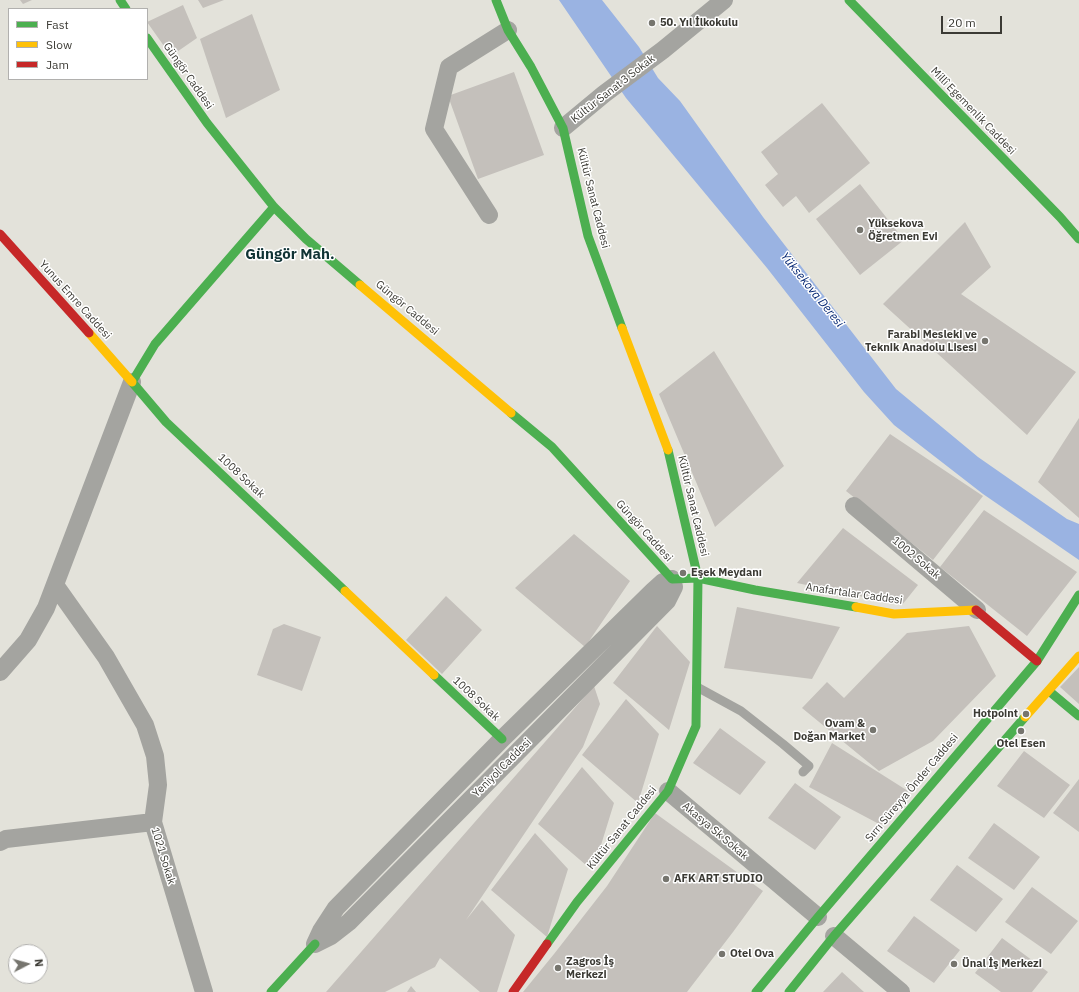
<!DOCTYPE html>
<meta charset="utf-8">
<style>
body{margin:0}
#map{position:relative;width:1079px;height:992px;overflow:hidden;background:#e3e2da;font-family:"IBM Plex Sans",sans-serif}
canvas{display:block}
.legend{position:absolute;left:8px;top:8px;width:140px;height:72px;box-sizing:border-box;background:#fff;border:1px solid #b1b0ae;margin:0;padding:5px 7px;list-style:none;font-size:12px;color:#3b3a34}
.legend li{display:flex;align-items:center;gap:8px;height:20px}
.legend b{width:20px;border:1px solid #b1b0ae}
.north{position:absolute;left:8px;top:944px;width:40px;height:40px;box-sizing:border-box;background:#fff;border:1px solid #b1b0ae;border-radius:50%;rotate:84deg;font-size:11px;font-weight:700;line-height:16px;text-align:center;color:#3b3a34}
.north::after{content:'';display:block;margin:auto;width:14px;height:18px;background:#76756e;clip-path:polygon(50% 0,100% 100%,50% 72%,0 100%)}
.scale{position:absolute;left:941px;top:16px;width:61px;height:18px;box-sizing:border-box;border:2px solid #3b3a34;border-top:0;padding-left:5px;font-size:12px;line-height:14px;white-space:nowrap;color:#3b3a34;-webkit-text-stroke:3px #fff;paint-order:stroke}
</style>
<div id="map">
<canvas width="1079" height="992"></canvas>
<ul class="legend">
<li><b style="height:5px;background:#4caf50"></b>Fast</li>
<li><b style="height:5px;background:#ffc107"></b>Slow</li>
<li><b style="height:5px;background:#c62828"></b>Jam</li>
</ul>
<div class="north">N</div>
<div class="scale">20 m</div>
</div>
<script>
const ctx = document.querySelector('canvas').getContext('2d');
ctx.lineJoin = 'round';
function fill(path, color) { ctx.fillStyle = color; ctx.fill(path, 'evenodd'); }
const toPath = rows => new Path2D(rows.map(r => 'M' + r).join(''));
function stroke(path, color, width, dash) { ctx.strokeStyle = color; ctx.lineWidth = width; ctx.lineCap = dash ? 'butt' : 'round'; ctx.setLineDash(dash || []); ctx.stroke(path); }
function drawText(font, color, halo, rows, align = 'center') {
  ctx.font = font + ' "IBM Plex Sans",sans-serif'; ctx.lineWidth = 3; ctx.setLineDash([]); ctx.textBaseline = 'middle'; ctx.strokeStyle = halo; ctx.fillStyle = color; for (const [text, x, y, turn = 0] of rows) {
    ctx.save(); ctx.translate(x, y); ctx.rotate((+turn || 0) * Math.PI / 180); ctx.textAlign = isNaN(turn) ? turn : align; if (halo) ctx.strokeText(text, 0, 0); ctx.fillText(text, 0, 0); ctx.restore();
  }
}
const water = toPath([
 [559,0,602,0,639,47,658,78,680,101,763,217,896,389,978,457,1067,519,1079,524,1079,560,983,494,894,425,864,392,767,268,626,98]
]);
const building = toPath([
 [20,0,32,0,23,4],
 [198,0,224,0,203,8],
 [183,5,197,38,171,56,147,22],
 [252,14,280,90,226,118,200,39],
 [514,72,544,155,478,179,448,96],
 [822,103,870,163,809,213,796,196,783,207,765,185,778,174,761,152],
 [860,184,904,240,860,275,816,219],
 [965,222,991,267,961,294,1076,372,1027,435,883,304],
 [714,351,784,466,715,527,659,394],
 [1079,418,1079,518,1038,482],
 [890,434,983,496,933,560,846,491],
 [984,510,1077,572,1027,636,940,567],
 [843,528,918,585,902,605,797,583],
 [574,534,630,581,585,647,515,588],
 [446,596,482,630,442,674,406,640],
 [737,607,840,627,812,679,724,668],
 [284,624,321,637,302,691,257,675,273,629],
 [657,626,690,662,669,730,613,683],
 [969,626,996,676,933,741,879,771,802,708,827,682,844,698,907,633],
 [1079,667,1079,704,1060,687],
 [594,686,600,704,583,747,466,920,482,900,515,935,497,992,480,992,440,958,435,967,385,992,326,992],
 [626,699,659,734,638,803,582,755],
 [720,728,766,762,740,795,693,763],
 [832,743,908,791,881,825,809,787],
 [1024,751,1070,785,1044,818,997,786],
 [582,767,614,803,593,871,538,824],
 [1079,779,1079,832,1053,813],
 [795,783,841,817,815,850,768,818],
 [655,813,763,891,733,932,687,992,523,992,554,954,607,886],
 [994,823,1040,857,1014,890,968,858],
 [535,833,568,869,547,937,491,890],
 [957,865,1003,899,976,932,930,900],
 [1032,887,1078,921,1051,954,1005,922],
 [914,916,960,950,934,983,887,951],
 [1002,938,1048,972,1032,992,1001,992,975,973],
 [842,972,864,992,823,992],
 [411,986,416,992,407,992]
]);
const lane = toPath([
 [697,687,741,711,783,744,809,766,803,772]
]);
const street = toPath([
 [563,128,604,94,663,50,724,0],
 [489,215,434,129,449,67,508,30],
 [854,506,977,610],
 [672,579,674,587,667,601,349,922,331,936,315,944,321,931,336,908,502,739,653,591,663,582,672,579],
 [55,585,106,657,145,725,155,756,158,785,153,822],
 [0,672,28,640,46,608,132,382],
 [668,791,818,917],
 [0,842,6,839,153,822,204,992],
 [834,936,901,992]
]);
const fast = toPath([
 [120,0,126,9],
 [496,0,508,30,531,67,563,128,588,236,622,328],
 [849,0,1060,217,1079,239],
 [147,38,207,123,274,207,306,239,360,285],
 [274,207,155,344,132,382,166,422,345,591],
 [511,413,552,447,672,579,698,578,755,590,856,607],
 [434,675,502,739],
 [1049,691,1079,716],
 [547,944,577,902,668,791,696,726,698,578,668,450],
 [271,992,315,944],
 [756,992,818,917,1037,661,1079,595],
 [789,992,834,936,1025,717]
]);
const slow = toPath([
 [360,285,511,413],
 [622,328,668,450],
 [89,333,132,382],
 [345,591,434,675],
 [856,607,894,614,976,610],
 [1025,717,1079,656]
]);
const jam = toPath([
 [0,234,89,333],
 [976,610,1037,661],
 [513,992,547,944]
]);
const markers = [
 [652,23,4,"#76756e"],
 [860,230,4,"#76756e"],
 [985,341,4,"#76756e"],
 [683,573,4,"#76756e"],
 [1026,714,4,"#76756e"],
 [873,730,4,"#76756e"],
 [1021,731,4,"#76756e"],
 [666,879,4,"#76756e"],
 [722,954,4,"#76756e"],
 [954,964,4,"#76756e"],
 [558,968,4,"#76756e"]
];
const poiNames = [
 ["50. Yıl İlkokulu",660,23],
 ["Yüksekova",868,224],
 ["Öğretmen Evi",868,237],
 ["Farabi Mesleki ve",977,335,"right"],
 ["Teknik Anadolu Lisesi",977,348,"right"],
 ["Eşek Meydanı",691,573],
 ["Hotpoint",1018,714,"right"],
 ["Ovam &",865,724,"right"],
 ["Doğan Market",865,737,"right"],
 ["Otel Esen",1021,744,"center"],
 ["AFK ART STUDIO",674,879],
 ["Otel Ova",730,954],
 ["Zagros İş",566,962],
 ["Merkezi",566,975],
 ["Ünal İş Merkezi",962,964]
];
const streetNames = [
 ["Güngör Caddesi",188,76,55],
 ["Kültür Sanat 3 Sokak",613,89,-38],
 ["Millî Egemenlik Caddesi",973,111,46],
 ["Kültür Sanat Caddesi",593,198,76],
 ["Yunus Emre Caddesi",75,300,48],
 ["Güngör Caddesi",407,308,40],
 ["1008 Sokak",241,476,43],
 ["Kültür Sanat Caddesi",693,506,77],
 ["Güngör Caddesi",644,531,48],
 ["1002 Sokak",916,558,40],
 ["Anafartalar Caddesi",854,594,8],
 ["1008 Sokak",476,699,43],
 ["Yeniyol Caddesi",502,768,-45],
 ["Sırrı Süreyya Önder Caddesi",912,788,-50],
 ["Kültür Sanat Caddesi",622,828,-51],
 ["Akasya Sk Sokak",715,831,40],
 ["1021 Sokak",163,856,73]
];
const waterNames = [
 ["Yüksekova Deresi",812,290,51]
];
const districtNames = [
 ["Güngör Mah.",290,255]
];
fill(water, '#9ab3e2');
fill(building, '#c4c0bb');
stroke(lane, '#a4a4a0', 9);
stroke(street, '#a4a4a0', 18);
stroke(fast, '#4caf50', 9);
stroke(slow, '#ffc107', 9);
stroke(jam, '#c62828', 9);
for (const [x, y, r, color] of markers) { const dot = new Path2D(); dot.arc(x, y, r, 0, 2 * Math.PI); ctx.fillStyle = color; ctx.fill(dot); stroke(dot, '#fff', 1.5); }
drawText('bold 11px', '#3b3a34', '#fff', poiNames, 'left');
drawText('11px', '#3b3a34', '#fff', streetNames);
drawText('italic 12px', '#002371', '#fff', waterNames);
drawText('bold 15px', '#103335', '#fff', districtNames);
</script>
